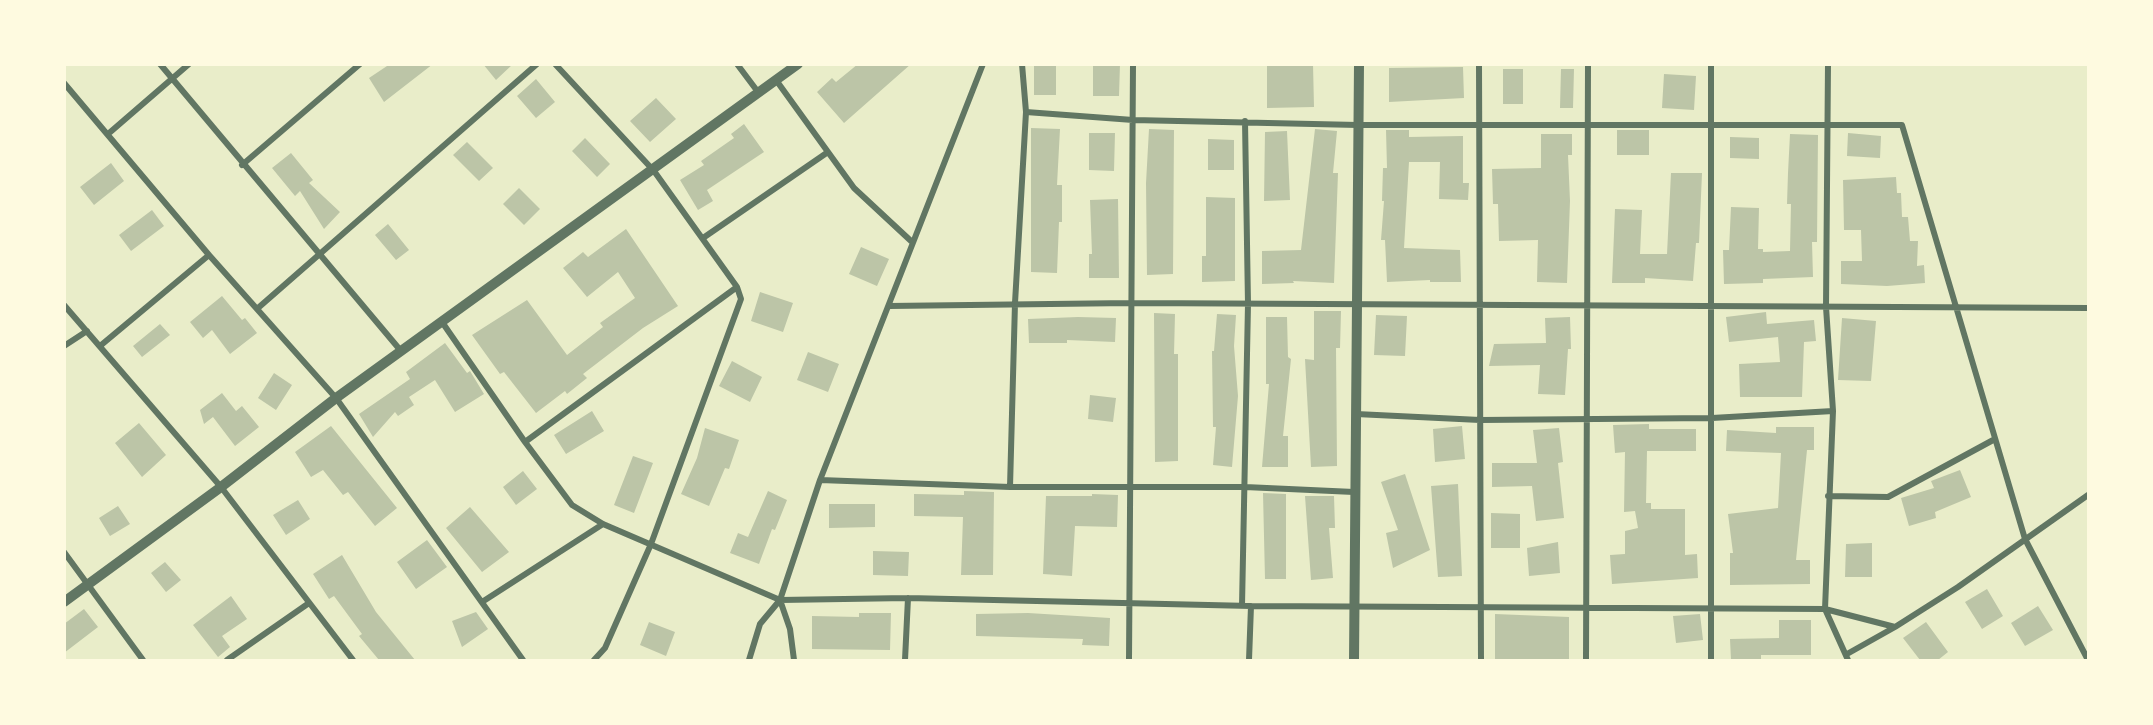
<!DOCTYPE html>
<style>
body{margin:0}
#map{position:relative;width:2153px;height:725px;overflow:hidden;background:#e9edc9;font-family:"Asap Condensed",sans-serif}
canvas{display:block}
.frame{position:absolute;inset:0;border:66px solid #fefae0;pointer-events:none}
</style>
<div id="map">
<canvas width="2153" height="725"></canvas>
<div class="frame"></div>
</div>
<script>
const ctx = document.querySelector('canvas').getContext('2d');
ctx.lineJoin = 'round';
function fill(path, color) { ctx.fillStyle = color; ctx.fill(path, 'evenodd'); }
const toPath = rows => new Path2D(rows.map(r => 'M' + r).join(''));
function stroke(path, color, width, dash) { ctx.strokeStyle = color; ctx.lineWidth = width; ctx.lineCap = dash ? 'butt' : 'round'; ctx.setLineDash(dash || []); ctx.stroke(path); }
const building = toPath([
 [390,64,433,64,384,102,369,78],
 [483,64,513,64,496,80],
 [858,64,911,64,844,123,817,92,832,78,836,82],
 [1034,64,1056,64,1056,95,1034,95],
 [1093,64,1120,64,1119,96,1093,96],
 [1267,64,1313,64,1314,107,1267,108],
 [1463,67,1464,98,1389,102,1389,68],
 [1503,69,1523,69,1523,104,1503,104],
 [1561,69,1574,69,1573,108,1560,108],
 [1664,74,1696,76,1694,110,1662,108],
 [536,79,555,102,536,118,517,96],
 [656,98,676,119,650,142,630,121],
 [744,124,764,152,707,190,713,201,698,210,680,180,704,165,701,161,734,138,731,134],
 [1031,128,1060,129,1057,185,1062,185,1062,222,1059,222,1057,273,1031,272],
 [1149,129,1174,130,1173,274,1147,275,1146,183],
 [1315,129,1337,131,1333,173,1338,173,1334,283,1293,281,1294,283,1262,284,1262,251,1301,250],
 [1386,130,1409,130,1409,137,1463,136,1463,183,1469,183,1468,200,1439,199,1440,162,1409,162,1404,248,1460,250,1461,282,1430,282,1430,280,1387,282,1385,240,1381,240,1384,201,1382,201,1383,168,1387,168],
 [1617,130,1649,130,1649,155,1617,155],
 [1287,131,1290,200,1264,201,1265,132],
 [1089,133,1115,133,1114,171,1089,170],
 [1848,133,1881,136,1880,158,1847,156],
 [1541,134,1572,134,1572,155,1568,155,1570,201,1567,283,1537,282,1538,240,1499,241,1498,204,1493,204,1492,169,1541,168],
 [1790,134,1818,135,1817,242,1812,242,1813,277,1763,279,1763,283,1724,284,1723,250,1729,250,1731,207,1759,208,1758,249,1763,249,1763,252,1790,251,1791,204,1787,204,1788,173],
 [1730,137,1759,138,1759,159,1730,158],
 [585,138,610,164,597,177,572,151],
 [1208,139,1234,140,1234,170,1208,170],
 [467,142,493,168,479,181,453,155],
 [291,153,313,180,309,183,340,212,324,229,300,191,295,196,272,168],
 [111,163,124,181,94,205,80,187],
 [1671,173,1702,173,1699,243,1696,243,1693,281,1645,278,1645,283,1612,283,1615,209,1642,210,1640,254,1667,254],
 [1896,177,1897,193,1901,193,1902,217,1908,217,1910,241,1918,241,1917,266,1924,265,1925,283,1887,286,1841,284,1841,261,1862,261,1861,230,1844,230,1843,180],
 [519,188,540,209,524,225,503,204],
 [1206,197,1235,198,1235,281,1202,282,1202,256,1206,256],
 [1118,199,1119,278,1089,278,1089,254,1092,254,1090,200],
 [152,210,164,226,131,251,119,235],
 [388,224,409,250,396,260,375,235],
 [626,229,678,306,643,328,583,374,587,378,567,394,565,391,536,413,504,372,500,374,472,335,527,300,567,355,603,327,600,323,635,298,618,272,587,297,563,268,583,252,588,257],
 [861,247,889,259,877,286,849,274],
 [760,292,793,303,783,332,751,321],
 [222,296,242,320,245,318,257,333,230,354,212,330,203,338,190,322],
 [1314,311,1341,311,1340,348,1336,348,1337,466,1311,467,1305,359,1314,360],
 [1766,312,1767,324,1814,320,1816,341,1804,342,1802,397,1740,397,1739,364,1780,362,1778,337,1729,342,1726,317],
 [1154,313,1175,314,1174,354,1178,354,1178,461,1155,462],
 [1217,314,1236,315,1234,346,1238,396,1232,467,1213,465,1216,427,1213,427,1212,351,1214,351],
 [1376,315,1407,316,1405,356,1374,355],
 [1078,317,1116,318,1115,342,1067,340,1067,343,1029,343,1028,319],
 [1266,317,1287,317,1288,357,1291,359,1283,436,1288,436,1288,467,1262,467,1269,384,1266,384],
 [1570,317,1571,349,1568,349,1565,395,1538,394,1540,365,1489,366,1494,344,1546,343,1545,318],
 [1842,318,1876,321,1871,381,1838,380],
 [160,324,170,335,142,357,133,346],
 [445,343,467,373,470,371,484,394,455,412,435,380,409,397,414,405,398,416,395,412,373,437,359,414,410,379,406,372],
 [808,352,839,364,828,392,797,380],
 [732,361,762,377,750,402,719,386],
 [274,373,292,385,276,410,258,398],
 [222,393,236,411,242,406,259,427,235,446,213,417,204,424,200,410],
 [1090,395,1116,398,1113,422,1088,419],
 [592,411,604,431,566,454,554,435],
 [139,423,166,455,142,477,115,443],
 [1649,424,1649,429,1696,429,1696,451,1647,451,1646,503,1651,503,1651,509,1685,509,1685,555,1697,554,1698,578,1612,584,1610,555,1625,554,1625,531,1638,528,1635,511,1624,512,1625,452,1615,453,1613,425],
 [331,426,397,508,375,526,348,492,343,495,323,470,311,477,295,452],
 [1462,426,1465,459,1435,462,1433,429],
 [1776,427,1814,427,1814,450,1807,450,1796,560,1810,560,1810,584,1730,585,1730,553,1733,553,1728,514,1778,508,1781,453,1726,451,1727,430,1776,433],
 [705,428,739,440,729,469,725,468,709,506,681,494,697,458],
 [1559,428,1563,462,1558,463,1564,518,1536,521,1532,486,1492,487,1492,463,1537,463,1533,430],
 [633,456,653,463,634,513,614,505],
 [1960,470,1971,497,1935,512,1936,518,1909,526,1901,498,1934,488,1931,481],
 [523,471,537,489,516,505,503,487],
 [1405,474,1430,550,1393,568,1386,533,1398,530,1381,482],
 [1458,484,1462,576,1438,577,1431,486],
 [768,491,787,500,775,530,772,529,759,564,730,553,738,533,748,537],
 [964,491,994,492,993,575,961,575,963,517,914,516,914,494,964,495],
 [1263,493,1286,494,1286,579,1265,579],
 [1092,494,1118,495,1117,527,1075,526,1072,576,1043,574,1046,496,1092,496],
 [1305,496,1334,496,1335,528,1329,528,1333,578,1311,580],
 [298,500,310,519,286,535,273,515],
 [829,504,875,504,875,527,829,528],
 [118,506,130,524,110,536,99,518],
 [470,507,509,552,482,572,446,528],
 [1491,513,1520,514,1520,548,1491,548],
 [427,540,447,567,416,589,397,562],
 [1558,542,1560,573,1529,576,1527,548],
 [1872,543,1872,577,1845,577,1846,544],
 [873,551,909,552,908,576,873,575],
 [342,555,376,612,415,660,379,660,359,636,362,634,334,596,329,599,313,574],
 [165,562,181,580,166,592,151,573],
 [1987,589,2003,616,1982,629,1965,602],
 [231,596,247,619,222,636,230,647,218,657,193,625],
 [2038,606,2053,630,2025,646,2011,623],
 [84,609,98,627,64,653,64,624],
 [476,612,488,629,462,647,452,621],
 [859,613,891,613,890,650,812,649,812,616,859,617],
 [1028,613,1110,618,1109,646,1082,645,1083,639,976,636,976,614],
 [1495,614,1569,617,1569,660,1495,660],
 [1700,614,1703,640,1676,643,1673,616],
 [1779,620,1811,620,1811,655,1761,655,1761,660,1731,660,1730,639,1779,638],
 [649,622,675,632,666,656,640,645],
 [1926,622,1948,652,1938,660,1920,660,1903,638]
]);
const minor = toPath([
 [160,64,401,351],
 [555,64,654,171,737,287,741,299,651,544,605,648,594,660],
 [737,64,758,92],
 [1479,64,1481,660],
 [1711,64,1711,660],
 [1828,64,1826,307,1833,411,1825,609,1848,660],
 [776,80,854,188,911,241],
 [64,83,209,255,336,398,523,660],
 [1026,112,1133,120,1358,125,1902,125,2025,539,2088,660],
 [108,134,189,64],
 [242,165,360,64],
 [703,238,828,152],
 [64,305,221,487,353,660],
 [889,306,1131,303,2088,308],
 [258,308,537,64],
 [442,322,525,442,572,505,603,524,780,600,908,598,1251,606,1825,609,1895,627,1958,587,2088,495],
 [64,346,87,331],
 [100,346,209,255],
 [1356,414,1480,420,1712,418,1833,411],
 [525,442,737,287],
 [820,480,1010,487,1245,487,1354,492],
 [1010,487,1015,303,1026,112,1022,64],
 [1828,496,1888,497,1995,439],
 [64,552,143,660],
 [780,600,790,629,794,660],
 [482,602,603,524],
 [1242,606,1248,304,1245,121],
 [1847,654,1895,627],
 [227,660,309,603],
 [749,660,760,624,780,600,820,480,983,64],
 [905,660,908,598],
 [1129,660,1133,64],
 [1249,660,1251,606],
 [1586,660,1588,64]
]);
const tertiary = toPath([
 [64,602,221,487,336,398,798,64],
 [1354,660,1359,64]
]);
fill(building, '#bcc5a7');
stroke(minor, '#617663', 6);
stroke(tertiary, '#617663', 10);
</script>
